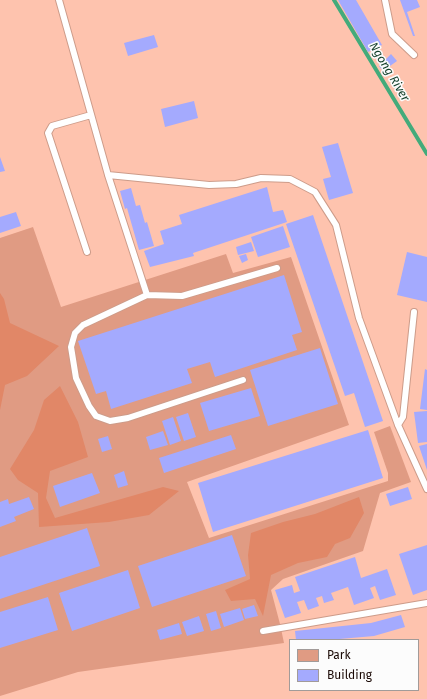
<!DOCTYPE html>
<style>
body{margin:0}
#map{position:relative;width:427px;height:699px;overflow:hidden;background:#fad0c2;font-family:"Fira Sans",sans-serif}
canvas{display:block}
.legend{position:absolute;left:289px;top:639px;width:130px;height:52px;box-sizing:border-box;background:#fcfcfc;border:1px solid #a29b99;margin:0;padding:5px 7px;list-style:none;font-size:12px;color:#1a0905}
.legend li{display:flex;align-items:center;gap:8px;height:20px}
.legend b{width:20px;border:1px solid #a29b99}
</style>
<div id="map">
<canvas width="427" height="699"></canvas>
<ul class="legend">
<li><b style="height:11px;background:#e09b83"></b>Park</li>
<li><b style="height:11px;background:#a4aafe"></b>Building</li>
</ul>
</div>
<script>
const ctx = document.querySelector('canvas').getContext('2d');
ctx.lineJoin = 'round';
function fill(path, color) { ctx.fillStyle = color; ctx.fill(path, 'evenodd'); }
const toPath = rows => new Path2D(rows.map(r => 'M' + r).join(''));
function stroke(path, color, width, dash) { ctx.strokeStyle = color; ctx.lineWidth = width; ctx.lineCap = dash ? 'butt' : 'round'; ctx.setLineDash(dash || []); ctx.stroke(path); }
function drawText(font, color, halo, rows, align = 'center') {
  ctx.font = font + ' "Fira Sans",sans-serif'; ctx.lineWidth = 3; ctx.setLineDash([]); ctx.textBaseline = 'middle'; ctx.strokeStyle = halo; ctx.fillStyle = color; for (const [text, x, y, turn = 0] of rows) {
    ctx.save(); ctx.translate(x, y); ctx.rotate((+turn || 0) * Math.PI / 180); ctx.textAlign = isNaN(turn) ? turn : align; if (halo) ctx.strokeText(text, 0, 0); ctx.fillText(text, 0, 0); ctx.restore();
  }
}
const built = toPath([
 [0,0,427,0,427,699,0,699],
 [290,640,418,640,418,690,290,690]
]);
const green = toPath([
 [33,227,61,307,226,254,233,273,291,257,349,425,187,482,209,538,388,481,388,473,374,432,390,426,411,482,380,493,363,551,283,579,271,590,280,624,284,643,78,672,0,696,0,238]
]);
const forest = toPath([
 [0,293,4,299,10,323,59,346,27,376,5,385,0,410],
 [60,386,78,422,88,457,50,471,46,498,55,518,163,487,179,491,149,515,109,522,39,527,38,493,18,480,10,469,34,430,44,400],
 [359,497,364,513,350,538,335,544,327,557,298,563,271,575,263,616,255,599,231,601,225,590,250,579,248,555,251,533,283,522,315,514]
]);
const stream = toPath([
 [334,0,427,154]
]);
const building = toPath([
 [338,0,356,0,382,45,368,52],
 [400,0,417,0,420,7,407,12,415,36,413,36],
 [154,35,158,47,128,56,124,43],
 [391,54,397,61,383,71,379,66],
 [194,101,198,118,165,127,161,109],
 [338,143,353,193,329,200,323,179,331,177,322,147],
 [0,157,5,171,0,172],
 [267,187,273,212,283,210,287,222,193,253,194,256,150,267,144,251,164,244,160,231,182,224,179,215],
 [131,188,136,206,140,205,145,223,147,222,154,246,139,250,127,208,125,209,120,191],
 [16,212,21,226,0,233,0,217],
 [313,215,383,421,365,427,354,393,345,396,286,224],
 [283,226,290,247,258,257,251,237],
 [251,242,254,251,238,255,236,247],
 [407,252,427,257,427,302,397,295],
 [246,254,248,260,242,263,239,256],
 [284,275,302,332,292,335,297,350,215,377,210,362,187,369,192,383,111,409,106,391,96,394,78,341],
 [320,348,338,404,268,426,250,370],
 [425,369,427,370,427,410,420,409],
 [251,388,260,416,209,431,200,403],
 [427,411,427,442,418,443,414,412],
 [188,413,196,437,184,441,176,417],
 [173,417,181,441,170,445,162,421],
 [368,430,383,478,213,532,198,483],
 [163,431,168,445,150,450,146,437],
 [231,435,236,449,164,473,159,458],
 [108,436,112,449,102,452,98,439],
 [427,444,427,470,419,446],
 [124,471,128,485,118,488,114,475],
 [92,473,100,493,60,507,53,486],
 [408,487,412,499,390,506,386,494],
 [29,497,34,509,14,517,16,521,0,527,0,502,8,499,9,504],
 [87,528,100,566,0,599,0,557],
 [232,535,246,576,152,607,138,566],
 [427,545,427,590,413,595,399,554],
 [355,557,361,578,387,569,396,595,380,600,375,586,370,588,374,598,354,605,348,587,331,593,334,600,324,603,322,596,316,598,319,606,308,610,304,600,297,602,301,613,285,618,275,590,292,585,294,593,300,591,295,577],
 [128,570,140,608,72,631,59,593],
 [48,597,58,630,0,648,0,612],
 [254,605,258,616,245,619,242,609],
 [240,608,244,620,224,627,220,614],
 [216,611,221,628,211,631,206,614],
 [401,615,405,627,374,636,328,640,296,640,295,631,371,623],
 [199,616,204,631,187,636,182,622],
 [179,623,182,634,160,640,157,630]
]);
const service = toPath([
 [59,0,108,175,147,295,83,325,75,333,71,347,76,378,89,406,96,416,110,421,128,418,243,380],
 [385,0,392,34,414,55],
 [108,175,209,185,236,184,261,178,290,179,315,192,336,225,359,318,398,425,427,489],
 [87,252,48,133,52,126,91,115],
 [147,295,182,296,277,268],
 [398,425,403,417,414,312],
 [263,631,427,603]
]);
const waterNames = [
 ["Ngong River",389,72,59]
];
fill(built, '#fec3ae');
fill(green, '#e09b83');
fill(forest, '#e18767');
stroke(stream, '#43ab7b', 4);
fill(building, '#a4aafe');
stroke(service, '#cd9c8a', 8);
stroke(service, '#fff', 6);
drawText('italic 12px', '#123e2a', '#fcfcfc', waterNames);
</script>
